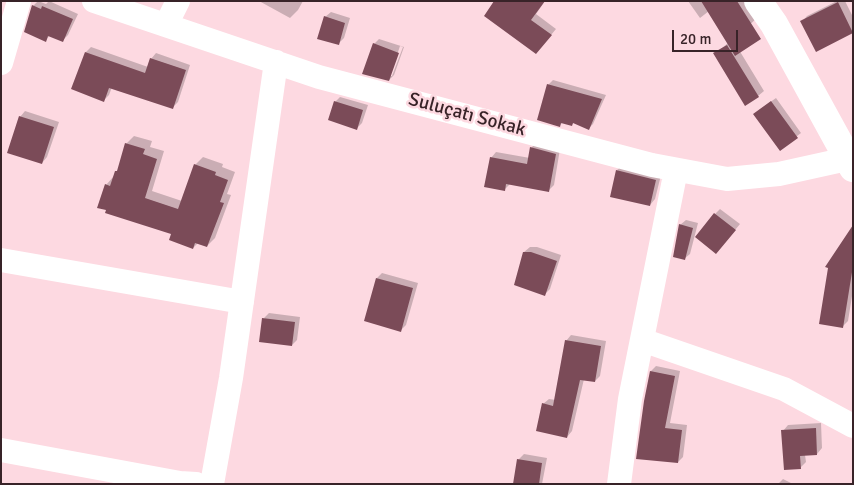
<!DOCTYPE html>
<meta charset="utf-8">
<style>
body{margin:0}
#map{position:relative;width:854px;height:485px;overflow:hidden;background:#fdd9e1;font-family:Signika,sans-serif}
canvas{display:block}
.frame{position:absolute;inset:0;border:2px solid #382328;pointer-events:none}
.scale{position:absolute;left:672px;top:30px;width:66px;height:22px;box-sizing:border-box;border:2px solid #382328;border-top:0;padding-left:6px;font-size:15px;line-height:18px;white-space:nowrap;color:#382328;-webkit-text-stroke:4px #fdd9e1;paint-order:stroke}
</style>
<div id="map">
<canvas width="854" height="485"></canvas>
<div class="frame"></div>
<div class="scale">20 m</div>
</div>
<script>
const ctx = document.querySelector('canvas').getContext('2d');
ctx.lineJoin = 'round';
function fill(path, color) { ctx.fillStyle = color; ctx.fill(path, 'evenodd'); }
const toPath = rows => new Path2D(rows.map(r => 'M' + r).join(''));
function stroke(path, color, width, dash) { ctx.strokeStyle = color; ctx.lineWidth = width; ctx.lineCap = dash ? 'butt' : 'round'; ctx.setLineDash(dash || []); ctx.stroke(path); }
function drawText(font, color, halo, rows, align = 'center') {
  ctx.font = font + ' Signika,sans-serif'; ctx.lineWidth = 5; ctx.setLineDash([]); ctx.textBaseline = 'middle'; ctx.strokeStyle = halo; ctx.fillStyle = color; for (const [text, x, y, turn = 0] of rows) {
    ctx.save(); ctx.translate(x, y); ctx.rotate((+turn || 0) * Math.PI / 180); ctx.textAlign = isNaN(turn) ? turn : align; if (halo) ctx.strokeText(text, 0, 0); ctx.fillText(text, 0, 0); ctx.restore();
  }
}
const shadow = toPath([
 [38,1,46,4,49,1,78,14,68,35,63,40,50,35,46,40,33,6],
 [259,1,303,1,298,10,290,18],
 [496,1,545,1,536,14,556,29,541,47],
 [688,1,745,1,757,18,733,40,764,91,758,96,715,54,728,43,709,11,700,18],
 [837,1,845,1,853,17,853,31,816,50,802,22,807,16],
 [331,12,350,18,344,38,339,43,325,17],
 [379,39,404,47,394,75,389,80,374,44],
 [400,46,403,47,392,76,390,76],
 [91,47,148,67,151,59,156,53,190,65,178,102,173,107,112,87,109,95,104,100,73,89,86,52],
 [553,80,606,95,593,124,589,128,574,122,572,124,563,122,560,125,548,85],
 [340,97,368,105,362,123,357,128,335,102],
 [776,98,801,133,780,149,759,110],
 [25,111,59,122,47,157,42,163,20,117],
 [134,136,152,141,150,147,164,151,152,191,182,201,195,165,203,157,223,164,222,167,235,172,227,194,231,195,215,238,207,246,198,243,193,248,106,185,114,176,119,168,126,144],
 [537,142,560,149,554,185,549,190,510,184,504,190,491,158,496,152,530,158,531,148],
 [623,165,661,175,655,199,650,205,617,170],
 [720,209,740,224,716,253,715,214],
 [686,220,698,223,690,254,684,259,680,225],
 [853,228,853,290,848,321,842,327],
 [530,247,537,247,561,255,550,289,545,294,524,252],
 [382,273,418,283,406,325,401,330,377,278],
 [269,313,300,317,297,340,292,345,264,318],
 [571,335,606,341,600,376,595,381,584,379,572,431,567,437,543,404,549,399,556,400,566,341],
 [656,366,680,371,670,423,687,425,683,457,678,462,637,458,651,371],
 [821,423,822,448,817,454,805,455,806,462,800,468,783,431,788,425],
 [524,454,547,458,542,484,514,484,519,459],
 [783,479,793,484,778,484]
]);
const building = toPath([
 [494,1,545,1,531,20,552,35,536,54,484,16],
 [701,1,737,1,761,39,735,56],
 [838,2,853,33,816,52,800,21],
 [32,5,41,9,42,6,73,19,63,42,48,36,46,42,24,32],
 [324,16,345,23,339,45,317,39],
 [373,43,399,53,389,81,362,74],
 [727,45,759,97,745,106,713,53],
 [85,52,145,73,150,58,186,70,173,109,109,88,104,102,71,89],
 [547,84,602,99,589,130,573,123,572,126,561,123,560,127,537,120],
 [334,101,363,110,357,130,328,120],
 [771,101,798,138,780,151,753,114],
 [19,116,54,127,42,164,7,153],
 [125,143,145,149,143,154,157,159,145,198,178,209,194,164,216,172,215,175,228,180,220,202,224,203,207,247,195,243,193,249,169,240,171,234,105,213,106,210,97,208,105,184,110,186,115,171,117,171],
 [530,147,556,154,549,192,506,184,505,191,484,187,490,157,527,164],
 [616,170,656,180,650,206,610,197],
 [714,213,736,230,716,254,695,237],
 [679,224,693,228,685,260,673,257],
 [853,225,853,266,843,328,819,324,828,268,825,267],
 [523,252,531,252,557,261,545,296,514,285],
 [376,278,413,288,401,332,364,321],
 [262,318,295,322,292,346,259,342],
 [565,340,601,346,595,382,580,380,567,438,536,431,542,403,553,406],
 [650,371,675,376,665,428,682,430,678,463,636,459,644,401],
 [816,428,817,455,800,456,801,469,784,470,781,430],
 [517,459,542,463,539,484,513,484]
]);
const minor = toPath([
 [94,1,319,77,652,165,727,179,779,174,847,159],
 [166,25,178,1],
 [1,63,19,1],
 [1,260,242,302],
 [642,340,784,389,853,426],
 [1,450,180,483,196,484],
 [212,484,231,378,276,62],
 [619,484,630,399,676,170]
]);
const tertiary = toPath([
 [758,1,774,24,853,168]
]);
const streetNames = [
 ["Suluçatı Sokak",467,115,15]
];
fill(shadow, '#0003');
fill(building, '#7b4b58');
stroke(minor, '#fff', 24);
stroke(tertiary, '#fff', 28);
drawText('19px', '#382328', '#fdd9e1', streetNames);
</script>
